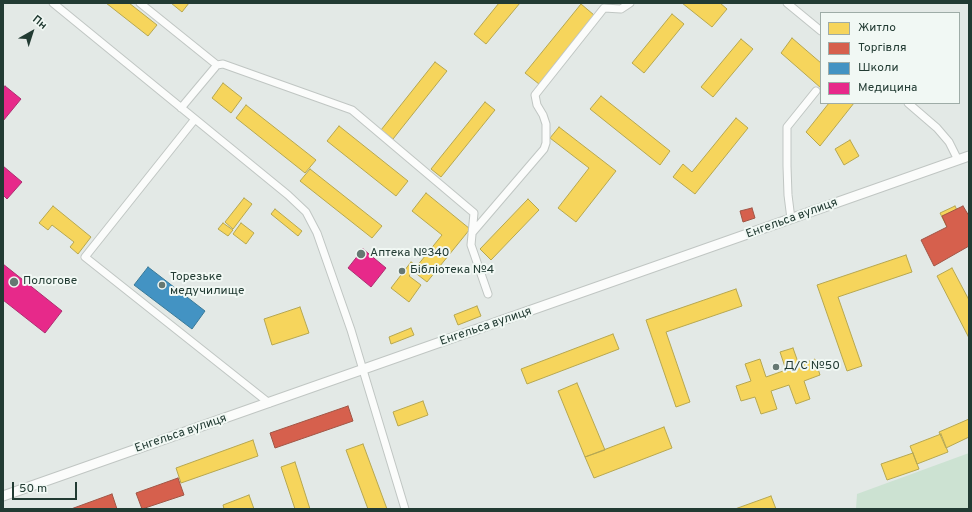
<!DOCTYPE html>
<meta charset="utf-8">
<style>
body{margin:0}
#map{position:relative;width:972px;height:512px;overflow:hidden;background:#e3e9e6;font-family:Overpass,sans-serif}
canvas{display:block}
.frame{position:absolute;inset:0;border:4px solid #223b33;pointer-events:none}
.legend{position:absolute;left:820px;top:12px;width:140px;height:92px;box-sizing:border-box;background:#f1f8f4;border:1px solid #9eaca7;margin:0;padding:5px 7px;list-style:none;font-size:12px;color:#223b33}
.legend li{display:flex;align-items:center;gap:8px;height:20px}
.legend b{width:20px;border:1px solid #9eaca7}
.north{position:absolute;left:12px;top:12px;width:40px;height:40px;-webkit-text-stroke:3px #f1f8f4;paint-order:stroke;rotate:39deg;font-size:11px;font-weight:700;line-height:16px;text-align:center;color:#223b33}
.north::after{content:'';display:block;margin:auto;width:14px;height:18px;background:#223b33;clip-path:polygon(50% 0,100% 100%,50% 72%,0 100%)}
.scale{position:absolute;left:12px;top:482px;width:65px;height:18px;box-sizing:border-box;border:2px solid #223b33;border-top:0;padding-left:5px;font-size:12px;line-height:14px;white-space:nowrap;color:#223b33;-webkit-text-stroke:3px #f1f8f4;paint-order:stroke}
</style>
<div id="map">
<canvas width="972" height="512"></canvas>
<div class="frame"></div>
<ul class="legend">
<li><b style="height:11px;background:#f6d55c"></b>Житло</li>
<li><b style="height:11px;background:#d6604d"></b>Торгівля</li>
<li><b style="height:11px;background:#4393c3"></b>Школи</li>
<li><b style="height:11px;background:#e7298a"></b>Медицина</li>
</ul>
<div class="north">Пн</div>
<div class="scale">50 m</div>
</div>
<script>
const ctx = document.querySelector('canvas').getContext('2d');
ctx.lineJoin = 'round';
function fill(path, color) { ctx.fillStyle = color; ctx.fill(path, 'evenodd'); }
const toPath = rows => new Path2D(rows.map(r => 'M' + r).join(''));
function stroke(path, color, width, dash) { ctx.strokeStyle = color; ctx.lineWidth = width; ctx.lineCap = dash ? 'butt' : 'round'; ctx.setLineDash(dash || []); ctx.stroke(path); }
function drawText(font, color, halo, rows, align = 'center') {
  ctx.font = font + ' Overpass,sans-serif'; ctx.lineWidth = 4; ctx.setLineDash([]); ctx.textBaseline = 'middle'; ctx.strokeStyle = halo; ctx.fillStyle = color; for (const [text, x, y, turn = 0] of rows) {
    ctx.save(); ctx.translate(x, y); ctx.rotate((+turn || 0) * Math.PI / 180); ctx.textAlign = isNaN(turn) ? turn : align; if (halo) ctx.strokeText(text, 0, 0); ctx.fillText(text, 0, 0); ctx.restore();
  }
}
const green = toPath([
 [969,453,969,509,856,509,857,494]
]);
const homes = toPath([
 [106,3,129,3,157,25,148,36,106,3],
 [171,3,189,3,182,12,171,3],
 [499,3,520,3,486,44,474,34,499,3],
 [682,3,720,3,727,9,712,27,682,3],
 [581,4,594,15,539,84,525,73,581,4],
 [672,14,684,24,644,73,632,63,672,14],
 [792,38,821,63,821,88,781,53,792,38],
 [741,39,753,49,713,97,701,87,741,39],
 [435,62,447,71,393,139,381,130,435,62],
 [223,83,242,98,231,113,212,98,223,83],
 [601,96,670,151,660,165,590,109,601,96],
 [485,102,495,110,441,177,431,169,485,102],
 [829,103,854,103,820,146,806,132,829,103],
 [246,105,316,160,305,173,236,118,246,105],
 [736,118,748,128,695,194,673,177,683,164,692,172,736,118],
 [339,126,408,181,396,196,327,141,339,126],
 [559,127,616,171,576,222,558,208,589,168,550,138,559,127],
 [850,140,859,156,844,165,835,149,850,140],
 [310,169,382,226,372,238,300,181,310,169],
 [426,193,470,229,427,282,413,271,442,235,412,211,426,193],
 [244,198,252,204,233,229,225,222,244,198],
 [528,199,539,210,491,260,480,249,528,199],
 [53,206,91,237,78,254,70,247,74,242,52,225,48,230,39,223,53,206],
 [955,206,962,220,947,227,940,213,955,206],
 [275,209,302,231,298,236,271,214,275,209],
 [223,223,233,230,228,236,218,229,223,223],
 [241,223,254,233,246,244,233,234,241,223],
 [906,255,912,272,838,297,862,366,847,371,817,285,906,255],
 [411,262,417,266,409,276,421,285,409,302,391,288,411,262],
 [952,268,969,300,969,338,937,276,952,268],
 [736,289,742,306,666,332,690,402,676,407,646,320,736,289],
 [477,306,481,316,458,325,454,315,477,306],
 [300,307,309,333,272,345,264,319,300,307],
 [411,328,414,335,391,344,389,337,411,328],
 [613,334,619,349,527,384,521,369,613,334],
 [793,348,799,365,815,359,820,375,804,381,810,399,796,404,789,385,771,391,777,409,761,414,755,397,741,401,736,386,751,381,745,364,760,359,766,377,786,370,780,352,793,348],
 [577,383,605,450,585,457,558,391,577,383],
 [423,401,428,415,398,426,393,412,423,401],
 [969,419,969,437,946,448,939,432,969,419],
 [664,427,672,448,594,478,585,457,664,427],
 [941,434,948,452,917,464,910,446,941,434],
 [253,440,258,456,181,483,176,468,253,440],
 [363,444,387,509,368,509,346,450,363,444],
 [913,453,919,469,887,480,881,464,913,453],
 [295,462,310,509,295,509,281,467,295,462],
 [249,495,254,509,224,509,223,505,249,495],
 [771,496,776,509,735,509,771,496]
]);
const shops = toPath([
 [963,206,969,216,969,246,934,266,921,240,947,227,942,216,963,206],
 [752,208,755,218,743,222,740,211,752,208],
 [348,406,353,421,275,448,270,433,348,406],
 [178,478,184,495,142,509,136,493,178,478],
 [112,494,117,509,71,509,112,494]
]);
const schools = toPath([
 [148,267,205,311,192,329,134,285,148,267]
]);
const health = toPath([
 [5,86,21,99,3,121,3,89,5,86],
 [3,166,22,182,7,199,3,195,3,166],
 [363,249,386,268,371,287,348,268,363,249],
 [3,264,62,311,45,333,3,300,3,264]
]);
const minor = toPath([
 [53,3,288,195,306,212,317,233,351,330,363,370,405,509],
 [140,3,217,65],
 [787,3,821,31],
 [908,103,937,128,949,142,958,160],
 [181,108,217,65,223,64,352,110,474,213,471,245,488,294],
 [195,119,85,257,269,403],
 [791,219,788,195,787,166,787,127,816,91],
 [472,233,544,149,546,143,546,124,543,115,537,105,535,95,604,8,621,9,630,3]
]);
const tertiary = toPath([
 [3,496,969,156]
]);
const markers = [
 [361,254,5,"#667872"],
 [402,271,4,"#667872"],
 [14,282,5,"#667872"],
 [162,285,4,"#667872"],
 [776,367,4,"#667872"]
];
const streetNames = [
 ["Енгельса вулиця",792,219,-20],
 ["Енгельса вулиця",486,327,-19],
 ["Енгельса вулиця",181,434,-19]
];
const poiNames = [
 ["Аптека №340",370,254],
 ["Бібліотека №4",410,271],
 ["Торезьке",170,278],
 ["медучилище",170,292],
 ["Пологове",23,282],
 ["Д/С №50",784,367]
];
fill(green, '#cce2d2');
fill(homes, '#f6d55c');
stroke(homes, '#b6a750', 1);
fill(shops, '#d6604d');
stroke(shops, '#a05545', 1);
fill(schools, '#4393c3');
stroke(schools, '#397998', 1);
fill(health, '#e7298a');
stroke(health, '#ac2e70', 1);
stroke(minor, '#c0c6c3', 9);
stroke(tertiary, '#c0c6c3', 11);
stroke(minor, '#fbfcfb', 7);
stroke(tertiary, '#fbfcfb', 9);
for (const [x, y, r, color] of markers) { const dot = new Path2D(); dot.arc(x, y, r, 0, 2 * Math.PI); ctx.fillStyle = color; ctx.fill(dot); stroke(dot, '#f1f8f4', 1.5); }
drawText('12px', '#223b33', '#f1f8f4', streetNames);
drawText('12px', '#223b33', '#f1f8f4', poiNames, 'left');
</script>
